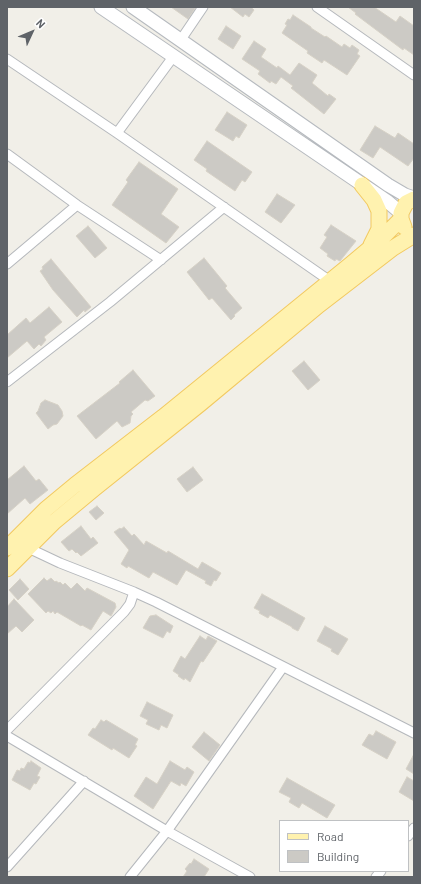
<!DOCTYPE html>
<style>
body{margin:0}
#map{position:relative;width:421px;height:884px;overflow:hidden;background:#f1efe8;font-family:Barlow,sans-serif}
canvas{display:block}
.frame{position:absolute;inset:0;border:8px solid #5f6368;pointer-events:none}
.legend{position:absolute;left:279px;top:820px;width:130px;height:52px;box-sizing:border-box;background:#fff;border:1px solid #bfc1c3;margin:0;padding:5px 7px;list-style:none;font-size:12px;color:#5f6368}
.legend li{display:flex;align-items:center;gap:8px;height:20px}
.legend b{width:20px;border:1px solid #bfc1c3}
.north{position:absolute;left:12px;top:12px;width:40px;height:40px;-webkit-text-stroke:3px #fff;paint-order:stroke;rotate:46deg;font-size:11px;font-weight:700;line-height:16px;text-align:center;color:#5f6368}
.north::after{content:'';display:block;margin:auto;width:14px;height:18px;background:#5f6368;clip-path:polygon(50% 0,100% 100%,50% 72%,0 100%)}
</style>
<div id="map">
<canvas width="421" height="884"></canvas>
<div class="frame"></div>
<ul class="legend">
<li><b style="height:5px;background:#fff2af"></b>Road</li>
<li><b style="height:11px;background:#cccac5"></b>Building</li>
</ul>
<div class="north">N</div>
</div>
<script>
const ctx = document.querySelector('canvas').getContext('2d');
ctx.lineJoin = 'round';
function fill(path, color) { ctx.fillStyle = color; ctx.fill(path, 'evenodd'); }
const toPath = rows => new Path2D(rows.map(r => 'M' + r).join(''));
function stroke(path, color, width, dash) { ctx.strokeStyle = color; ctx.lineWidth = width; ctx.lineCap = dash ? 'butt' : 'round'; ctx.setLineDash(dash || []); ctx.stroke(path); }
const building = toPath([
 [171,7,196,7,188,19,171,7],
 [230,7,251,7,254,10,249,17,245,14,243,17,230,7],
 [348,7,374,7,396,22,400,16,414,26,414,55,404,48,403,50,355,14,356,13,348,7],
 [293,15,311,27,311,28,325,37,326,36,342,47,344,44,350,48,352,45,359,50,357,54,360,56,347,75,324,60,322,63,307,53,308,51,282,33,287,25,285,24,288,19,290,20,293,15],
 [226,26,241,36,233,49,218,39,226,26],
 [254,41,266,49,261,57,277,68,278,66,290,75,299,63,317,75,312,83,328,96,329,94,336,99,324,114,291,88,293,86,281,77,276,84,271,81,270,83,258,74,260,71,242,59,254,41],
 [227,112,247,125,239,138,236,136,233,141,215,130,227,112],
 [375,126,395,138,398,133,414,144,414,158,408,166,380,147,373,158,360,150,375,126],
 [207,141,252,172,245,182,242,180,235,191,206,171,207,169,194,160,207,141],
 [139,162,178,189,161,214,179,227,166,243,112,205,128,182,126,180,139,162],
 [277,194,295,205,281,223,265,212,277,194],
 [331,225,356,241,340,261,336,259,335,261,327,256,328,254,320,248,327,237,324,235,331,225],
 [88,226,107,248,95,258,76,236,88,226],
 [204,258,227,286,225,288,242,308,234,315,235,316,231,320,212,298,209,300,187,272,204,258],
 [51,259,91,307,85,312,84,310,77,317,53,290,40,271,43,269,42,267,51,259],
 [49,307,62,322,44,337,46,340,41,346,39,344,34,349,27,341,7,358,7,335,26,318,30,323,49,307],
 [304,361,320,380,308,390,292,371,304,361],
 [133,370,155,396,148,401,145,400,131,412,133,414,131,416,130,423,122,427,117,421,96,439,77,416,120,383,119,382,133,370],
 [45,400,58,405,62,411,63,416,57,424,53,425,48,429,36,413,38,411,41,403,45,400],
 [24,466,36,481,39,479,48,490,30,504,25,498,7,514,7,480,24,466],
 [193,467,203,480,187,492,177,479,193,467],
 [97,506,104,513,96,520,89,512,97,506],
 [81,526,91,539,93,537,98,543,81,556,77,552,76,553,72,549,69,551,61,542,81,526],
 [124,527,132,536,134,534,144,545,146,541,167,553,168,551,198,569,202,562,221,573,216,581,214,580,211,586,205,583,206,581,186,570,177,585,153,572,149,578,128,566,127,568,121,564,129,550,114,532,120,528,121,529,124,527],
 [44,578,47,581,51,578,55,582,56,581,59,583,60,582,63,585,65,583,71,589,77,583,85,591,87,588,115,603,116,607,111,616,103,611,91,630,82,625,81,626,57,612,55,614,53,611,51,613,48,611,46,613,28,594,44,578],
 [20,579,29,589,18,600,9,590,20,579],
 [262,594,305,618,298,631,292,628,292,627,270,615,268,618,259,613,260,611,254,608,262,594],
 [14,599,34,620,22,632,16,626,7,634,7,607,14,599],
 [156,615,173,626,170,633,167,631,163,638,143,628,150,616,156,615],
 [325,626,348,639,338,655,331,651,332,649,317,641,325,626],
 [200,636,206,640,208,636,217,641,203,662,201,661,190,682,185,678,184,680,178,676,179,675,173,671,181,656,185,659,200,636],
 [147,702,173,715,167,728,161,725,159,730,146,724,148,720,140,716,147,702],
 [101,720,104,722,106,720,138,739,135,745,137,746,129,758,113,748,112,750,88,735,93,728,95,729,101,720],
 [376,731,396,742,387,759,362,745,369,734,373,736,376,731],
 [204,732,220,745,209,761,192,747,204,732],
 [414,754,414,774,406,769,414,754],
 [31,761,41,768,37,776,40,777,36,784,34,783,30,790,12,780,17,770,20,771,21,768,24,769,28,762,30,763,31,761],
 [170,761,185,770,187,767,194,772,186,786,181,783,180,786,171,781,153,809,134,796,146,777,157,784,170,761],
 [407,777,414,781,414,801,399,792,407,777],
 [287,778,335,805,327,818,302,803,299,808,289,802,291,798,279,792,287,778],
 [194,859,209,869,204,877,183,877,187,871,185,869,190,863,191,864,194,859]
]);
const minor = toPath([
 [317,7,414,75],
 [180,41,203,7],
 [7,59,117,133,330,281],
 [117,133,173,57],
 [7,154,77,205,161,260],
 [7,264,77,205],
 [7,382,110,302,224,207],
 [24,546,60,563,134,592,156,602,414,733],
 [7,730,124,612,130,604,134,592],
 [7,736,167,831,250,877],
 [408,836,414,828],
 [7,867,84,781],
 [130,877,167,831,283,667],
 [376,877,381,871]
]);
const secondary = toPath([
 [101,7,388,202,401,213],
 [133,7,388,185,405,195,414,198]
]);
const primary = toPath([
 [362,185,374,200,379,211,379,229,371,245],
 [404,227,401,219,401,213,406,203,414,199],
 [7,548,46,509,75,485,163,417,351,264,382,238,401,219],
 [7,569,54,522,95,488,200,404,319,305,393,248,414,235]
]);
fill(building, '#cccac5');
stroke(building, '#d6d1c6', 1);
stroke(minor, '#b5b8bc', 11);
stroke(secondary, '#b6babf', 15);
stroke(primary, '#f2c960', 17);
stroke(minor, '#fff', 9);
stroke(secondary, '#fff', 13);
stroke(primary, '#fff2af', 15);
</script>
